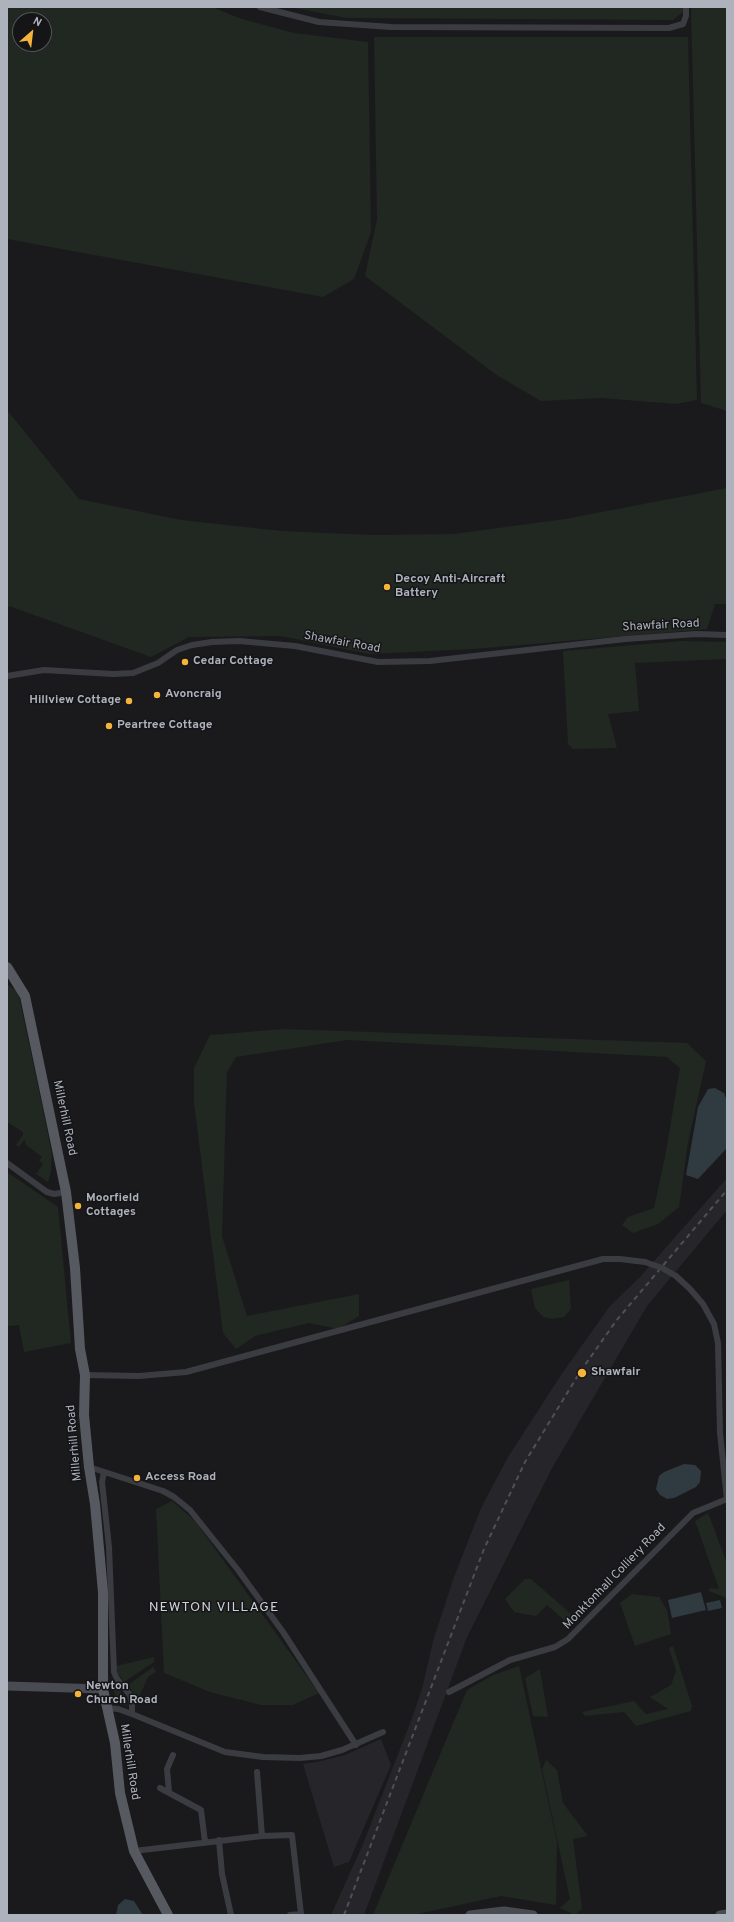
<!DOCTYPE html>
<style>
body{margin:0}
#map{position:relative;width:734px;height:1922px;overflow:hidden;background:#1a1a1d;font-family:Overpass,sans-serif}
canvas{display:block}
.frame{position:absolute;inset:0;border:8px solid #adb2bc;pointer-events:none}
.north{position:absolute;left:12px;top:12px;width:40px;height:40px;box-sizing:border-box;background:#151518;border:1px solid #52545a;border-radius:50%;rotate:28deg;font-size:11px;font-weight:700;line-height:16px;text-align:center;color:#adb2bc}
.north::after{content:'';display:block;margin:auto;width:14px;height:18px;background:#f4b33a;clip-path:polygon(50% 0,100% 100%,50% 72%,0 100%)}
</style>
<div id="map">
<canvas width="734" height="1922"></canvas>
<div class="frame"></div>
<div class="north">N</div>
</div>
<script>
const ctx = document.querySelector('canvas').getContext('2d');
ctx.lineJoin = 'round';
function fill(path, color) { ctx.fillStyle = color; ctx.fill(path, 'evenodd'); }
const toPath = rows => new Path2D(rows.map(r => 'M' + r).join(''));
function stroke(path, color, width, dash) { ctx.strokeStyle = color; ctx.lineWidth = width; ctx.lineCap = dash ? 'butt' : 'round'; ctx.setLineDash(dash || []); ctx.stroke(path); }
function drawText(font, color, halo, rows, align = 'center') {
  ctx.font = font + ' Overpass,sans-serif'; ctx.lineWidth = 3; ctx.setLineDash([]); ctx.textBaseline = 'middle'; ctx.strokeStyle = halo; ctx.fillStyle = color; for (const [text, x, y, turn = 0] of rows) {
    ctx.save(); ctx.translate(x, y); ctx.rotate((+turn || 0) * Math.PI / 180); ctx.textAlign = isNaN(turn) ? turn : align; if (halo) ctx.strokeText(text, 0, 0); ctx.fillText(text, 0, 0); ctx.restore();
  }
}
const built = toPath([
 [727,1178,727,1210,647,1306,551,1470,467,1637,364,1915,331,1915,363,1844,411,1721,422,1689,433,1641,454,1577,481,1508,508,1457,563,1372,610,1306,640,1277],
 [381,1739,391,1765,349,1862,334,1867,303,1764,317,1762,345,1755]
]);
const green = toPath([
 [7,7,212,7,239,18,294,33,368,42,371,232,354,279,323,297,7,239],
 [20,20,44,20,44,44,20,44],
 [289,7,683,7,683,12,673,20,347,18],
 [691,7,727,7,727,411,701,403],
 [374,37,688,37,697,400,676,404,601,398,541,401,498,376,365,276,377,219],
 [7,410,79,499,181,520,282,531,374,535,454,534,565,519,727,488,727,604,715,604,707,629,474,649,369,654,281,636,189,637,151,657,9,606,7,610],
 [682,641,727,642,727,659,635,663,639,711,608,714,617,748,573,749,568,744,563,651],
 [7,984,18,992,42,1105,52,1155,51,1172,48,1182,36,1174,43,1164,39,1161,42,1157,25,1144,26,1142,24,1140,19,1147,16,1145,23,1135,23,1132,7,1122],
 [284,1029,687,1043,706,1061,688,1143,679,1207,658,1224,633,1233,622,1225,628,1217,654,1208,665,1157,680,1068,667,1057,347,1040,236,1057,227,1072,222,1236,247,1316,359,1294,359,1316,338,1329,309,1323,255,1336,236,1349,223,1333,194,1103,194,1068,210,1035],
 [7,1172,58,1207,71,1343,24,1352,19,1325,7,1326],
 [569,1280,571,1309,564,1317,552,1319,543,1317,535,1308,531,1289],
 [172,1501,195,1521,319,1693,293,1705,261,1705,210,1692,164,1673,156,1509],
 [708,1513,727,1563,727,1598,709,1591,709,1588,719,1589,695,1521],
 [525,1579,531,1579,571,1614,570,1621,566,1622,547,1605,536,1616,514,1612,505,1599],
 [632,1594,659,1597,667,1610,671,1634,635,1646,620,1603],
 [673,1646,692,1706,691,1711,636,1726,624,1712,585,1716,582,1712,634,1701,646,1714,668,1709,650,1697,671,1685,676,1671,669,1648],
 [154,1657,154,1662,124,1682,118,1673,116,1666],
 [519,1666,557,1842,556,1905,501,1896,413,1915,373,1915,467,1690,493,1675],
 [153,1667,156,1672,148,1677,136,1704,134,1694,128,1685],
 [540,1669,548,1717,533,1716,525,1678],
 [113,1682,126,1699,127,1706,118,1703,115,1698],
 [546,1760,557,1770,563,1803,588,1836,573,1839,582,1909,575,1915,560,1908,570,1899,542,1769]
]);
const water = toPath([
 [715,1088,724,1093,727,1101,727,1148,698,1179,686,1175,698,1107,708,1089],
 [684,1464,695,1465,701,1471,700,1482,696,1487,674,1498,667,1499,660,1495,656,1489,659,1476,664,1472],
 [701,1592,706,1610,672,1618,668,1600],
 [720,1600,722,1608,708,1611,706,1603],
 [125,1899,134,1901,143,1915,116,1915,118,1905]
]);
const street = toPath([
 [260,7,319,22,391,27,669,28,683,24,686,16,686,7],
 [7,676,44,670,113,674,133,673,158,663,177,650,192,645,212,642,239,641,295,646,378,662,430,661,625,639,696,634,727,635],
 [7,1163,47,1192,54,1194,66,1192],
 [676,1276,690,1289,703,1304,714,1324,718,1343,720,1433,727,1500],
 [85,1375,139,1376,186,1372,603,1259,620,1259,645,1262],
 [89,1467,163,1491,174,1497,190,1510,238,1570,283,1632,356,1745],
 [104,1472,102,1482,109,1547,114,1672,117,1679,130,1695,132,1704,132,1714],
 [449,1692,510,1660,555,1647,568,1639,693,1513,727,1499],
 [107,1708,118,1709,132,1714,225,1752,263,1757,300,1758,321,1756,342,1750,383,1732],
 [160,1788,201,1810,205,1842],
 [169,1792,167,1769,173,1755],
 [262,1836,292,1835,301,1914,290,1915],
 [219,1840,222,1874,231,1915],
 [134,1851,262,1836,257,1772]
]);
const secondary = toPath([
 [7,1686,103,1689],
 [470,1915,504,1911,533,1915],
 [720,1915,727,1914]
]);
const primary = toPath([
 [7,967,25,996,66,1192,75,1268,80,1349,85,1375,84,1415,89,1467,95,1504,103,1592,103,1689,115,1743,120,1793,134,1851,168,1915]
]);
const rail = toPath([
 [344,1915,484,1549,525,1462,580,1372,616,1321,727,1190]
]);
const streetBridge = toPath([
 [645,1262,662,1268,676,1276]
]);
const markers = [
 [387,587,4,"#f4b33a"],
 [185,662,4,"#f4b33a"],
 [157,695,4,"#f4b33a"],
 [129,701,4,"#f4b33a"],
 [109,726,4,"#f4b33a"],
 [78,1206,4,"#f4b33a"],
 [582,1373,5,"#f4b33a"],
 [137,1478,4,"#f4b33a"],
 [78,1694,4,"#f4b33a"]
];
const poiNames = [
 ["Decoy Anti-Aircraft",395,580],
 ["Battery",395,594],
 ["Cedar Cottage",193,662],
 ["Avoncraig",165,695],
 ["Hillview Cottage",121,701,"right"],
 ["Peartree Cottage",117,726],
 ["Moorfield",86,1199],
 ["Cottages",86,1213],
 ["Shawfair",591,1373],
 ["Access Road",145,1478],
 ["Newton",86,1687],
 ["Church Road",86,1701]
];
const streetNames = [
 ["Shawfair Road",661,626,-3],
 ["Shawfair Road",342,643,10],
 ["Millerhill Road",64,1118,78],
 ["Millerhill Road",75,1443,-95],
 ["Monktonhall Colliery Road",615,1577,-46],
 ["Millerhill Road",129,1762,81]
];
const quarterNames = [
 ["NEWTON VILLAGE",214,1608]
];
fill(built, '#26262a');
fill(green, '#202821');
fill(water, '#2f3a41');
stroke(street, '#3b3c42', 6);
stroke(secondary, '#494b52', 9);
stroke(primary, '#575961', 10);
stroke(rail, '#4e5057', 2, [5, 4]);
stroke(streetBridge, '#3b3c42', 6);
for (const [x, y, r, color] of markers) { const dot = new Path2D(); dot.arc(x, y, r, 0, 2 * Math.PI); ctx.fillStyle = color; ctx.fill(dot); stroke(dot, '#151518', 1.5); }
drawText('bold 12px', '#adb2bc', '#151518', poiNames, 'left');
drawText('12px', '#adb2bc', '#151518', streetNames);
ctx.letterSpacing = '1px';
drawText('14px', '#ced1d8', '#151518', quarterNames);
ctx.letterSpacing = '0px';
</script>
